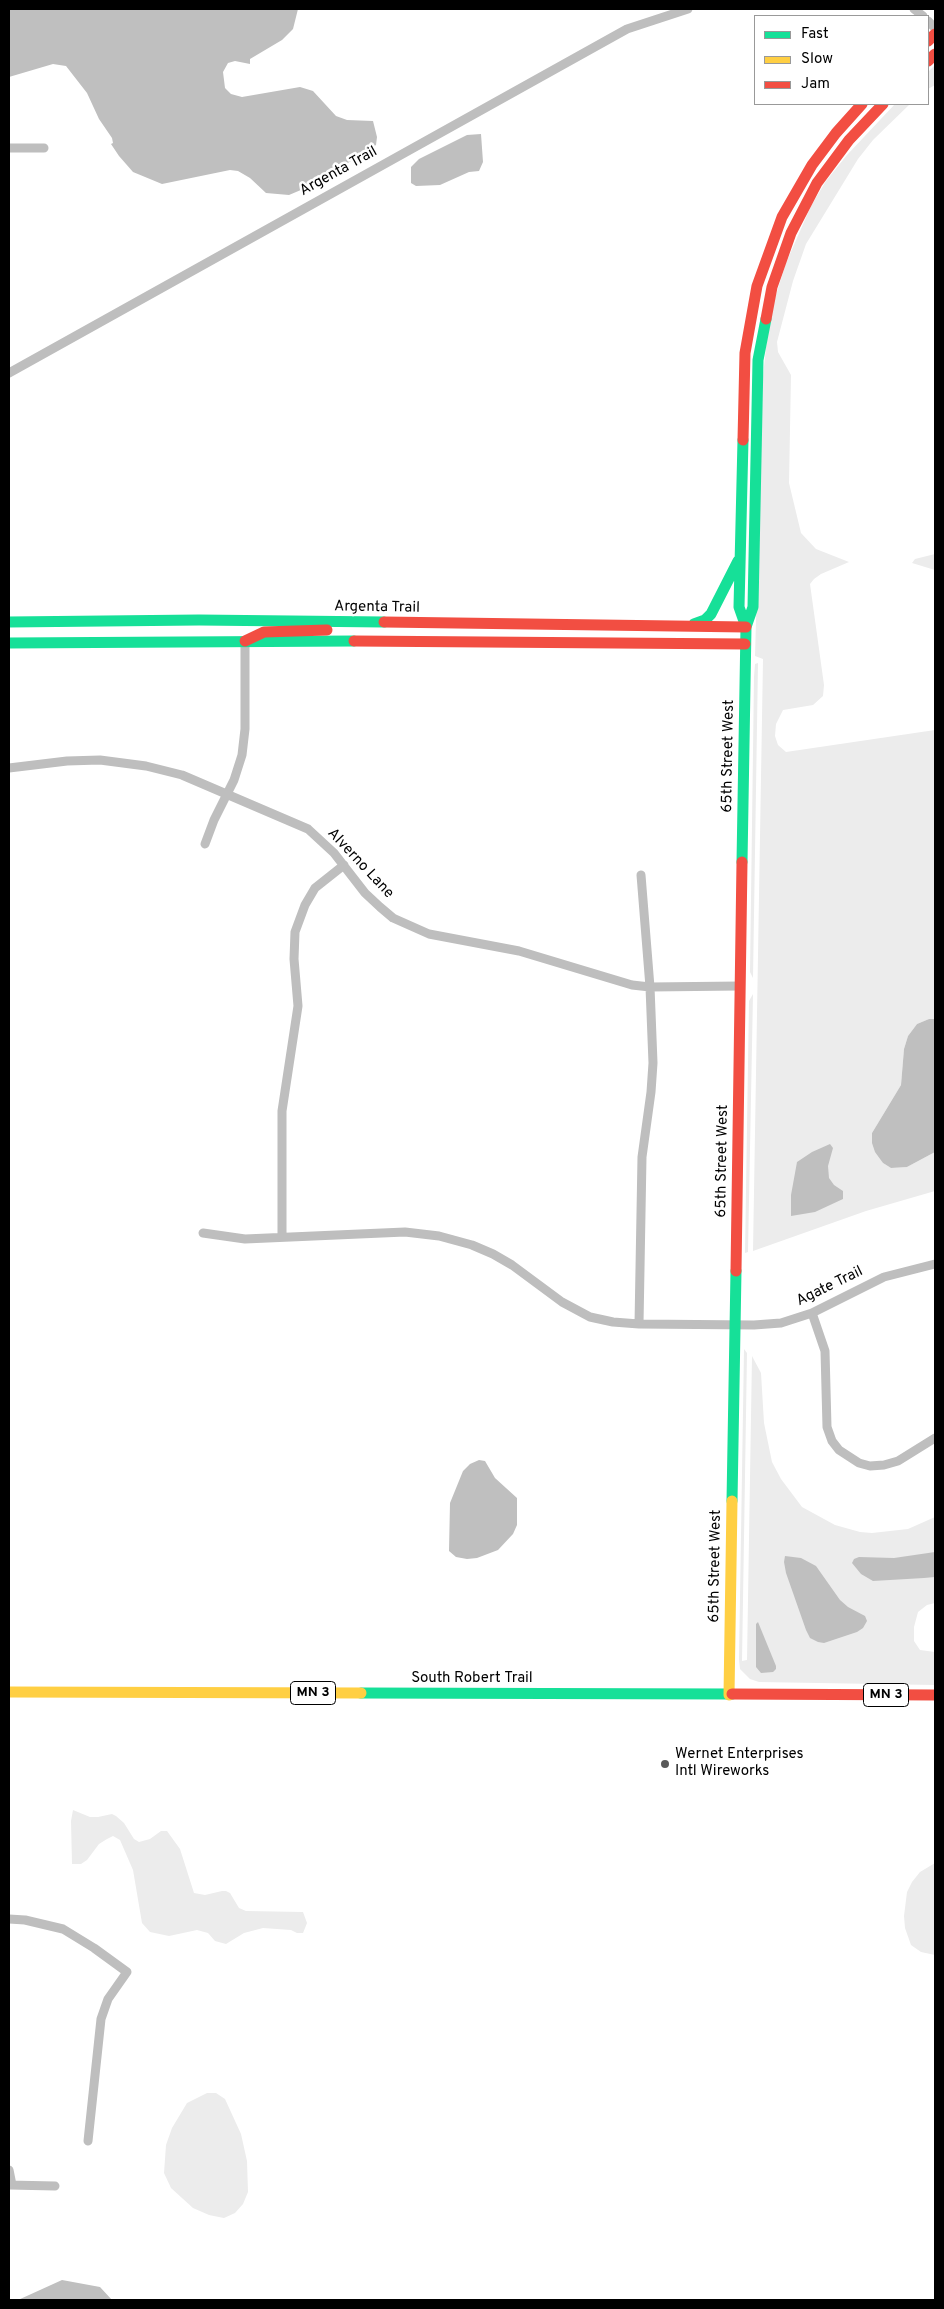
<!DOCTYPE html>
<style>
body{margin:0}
#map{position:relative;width:944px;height:2309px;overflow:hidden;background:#fff;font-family:Overpass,sans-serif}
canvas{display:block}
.frame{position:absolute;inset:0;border:10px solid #000;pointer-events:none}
.legend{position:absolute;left:754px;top:15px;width:175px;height:90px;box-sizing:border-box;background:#fff;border:1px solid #999;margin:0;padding:6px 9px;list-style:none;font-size:15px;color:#000}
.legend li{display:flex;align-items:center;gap:10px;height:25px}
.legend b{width:25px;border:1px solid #999}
</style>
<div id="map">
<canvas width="944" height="2309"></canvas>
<div class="frame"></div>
<ul class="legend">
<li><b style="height:6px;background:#16e098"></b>Fast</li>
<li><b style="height:6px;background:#ffcf43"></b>Slow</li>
<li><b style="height:6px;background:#f24e42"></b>Jam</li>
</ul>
</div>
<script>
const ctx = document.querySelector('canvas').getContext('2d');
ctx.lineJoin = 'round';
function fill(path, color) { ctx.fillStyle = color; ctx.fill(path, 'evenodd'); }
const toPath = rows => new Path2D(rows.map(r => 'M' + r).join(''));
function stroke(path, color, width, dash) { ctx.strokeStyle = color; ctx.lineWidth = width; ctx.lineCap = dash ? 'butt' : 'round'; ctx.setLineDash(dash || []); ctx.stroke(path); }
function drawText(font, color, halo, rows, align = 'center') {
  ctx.font = font + ' Overpass,sans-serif'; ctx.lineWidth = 5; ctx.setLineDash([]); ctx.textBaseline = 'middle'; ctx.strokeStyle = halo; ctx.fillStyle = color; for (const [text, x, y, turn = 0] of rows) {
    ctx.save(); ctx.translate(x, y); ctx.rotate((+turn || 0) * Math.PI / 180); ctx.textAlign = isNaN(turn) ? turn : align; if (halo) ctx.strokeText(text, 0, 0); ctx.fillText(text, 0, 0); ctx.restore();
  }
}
const green = toPath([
 [935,65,935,85,928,89,928,72],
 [895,104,910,104,873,140,858,159,806,244,793,281,777,342,778,352,791,375,789,483,801,533,816,549,849,562,821,574,814,579,810,584,824,685,823,696,813,705,783,710,776,724,775,736,778,745,786,752,935,730,935,1019,929,1019,917,1024,908,1036,904,1049,901,1085,872,1133,883,1163,891,1168,907,1167,935,1152,935,1191,866,1211,753,1251,763,659,755,656,763,376,767,338,775,298,786,263,811,206,826,181,847,155],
 [935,554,935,570,912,563,915,559],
 [758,663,753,978,750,972,754,677,755,664],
 [753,994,748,1252,745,1253,749,1001],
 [744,1349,747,1353,742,1661,747,1660,752,1356,761,1373,764,1423,772,1462,781,1479,802,1507,835,1525,860,1532,872,1533,908,1529,935,1517,935,1603,927,1605,918,1612,914,1627,914,1641,920,1650,935,1652,935,1685,759,1682,750,1679,740,1669,739,1659],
 [73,1810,90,1817,98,1817,112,1814,116,1816,124,1823,134,1839,139,1842,150,1839,161,1831,167,1831,180,1849,194,1893,205,1895,222,1891,226,1891,230,1893,239,1908,246,1911,303,1912,307,1923,303,1933,297,1933,291,1930,263,1928,244,1933,226,1944,215,1941,208,1933,197,1930,169,1936,150,1932,142,1923,133,1870,120,1840,113,1836,107,1839,99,1844,87,1860,81,1864,72,1864,71,1821],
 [935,1863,935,1955,921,1952,911,1945,905,1928,904,1916,907,1892,912,1882,920,1872],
 [207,2093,216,2093,225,2099,241,2134,247,2161,248,2192,243,2204,235,2213,224,2218,209,2215,193,2208,171,2188,164,2173,166,2145,172,2128,187,2103]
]);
const water = toPath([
 [9,9,298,9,293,29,282,40,250,59,250,64,235,61,228,63,223,72,225,88,231,94,242,97,300,87,313,91,336,116,347,120,373,121,377,137,376,145,315,184,289,195,266,193,250,178,238,171,230,170,162,184,133,172,119,156,111,144,113,143,112,138,99,119,87,93,66,66,53,64,9,77],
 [481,134,483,162,479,171,469,172,440,185,416,186,411,183,411,167,419,159,467,135],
 [929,1019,935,1019,935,1152,907,1167,891,1168,883,1163,875,1152,872,1143,872,1133,901,1085,904,1049,908,1036,917,1024],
 [830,1144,833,1148,828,1166,829,1178,834,1185,843,1191,843,1199,815,1212,791,1216,791,1195,797,1162,812,1152],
 [479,1460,485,1461,495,1478,517,1498,517,1525,513,1534,498,1550,477,1558,467,1559,456,1557,449,1551,450,1503,463,1471,470,1464],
 [935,1552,935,1577,924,1578,873,1581,861,1574,852,1563,854,1559,859,1557,894,1558],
 [785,1556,801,1558,816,1566,840,1600,848,1607,865,1616,867,1621,863,1628,857,1632,824,1643,818,1642,810,1638,806,1630,786,1573,784,1562],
 [758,1622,776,1666,776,1669,773,1672,761,1673,756,1667,756,1624],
 [62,2280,100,2287,112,2300,18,2300]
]);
const street = toPath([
 [914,9,923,16],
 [928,21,935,28],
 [9,148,44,148],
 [9,373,627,29,688,9],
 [9,768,67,761,100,760,146,766,182,775,308,829,334,853,365,893,380,907,393,918,429,934,519,951,632,985,650,987,740,986],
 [205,844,214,820,234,780,242,755,245,729,245,641],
 [203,1233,245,1239,405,1232,439,1236,472,1245,493,1254,512,1265,562,1302,590,1317,613,1322,639,1324,642,1157,651,1092,653,1063,650,987,641,875],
 [282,1236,282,1111,298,1006,294,959,295,932,305,905,315,888,344,865],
 [812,1313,825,1351,827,1427,832,1441,839,1450,859,1463,870,1466,884,1465,898,1461,935,1438],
 [639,1324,754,1325,781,1323,812,1313,884,1277,935,1264],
 [9,1919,25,1920,63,1929,94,1948,127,1972,108,1999,101,2019,88,2141],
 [9,2170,12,2185],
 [9,2185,55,2186]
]);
const fast = toPath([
 [9,622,199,620,384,622],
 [694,624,705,620,711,614,738,561],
 [746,627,753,607,758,360,766,319],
 [9,643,354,641],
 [742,862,746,627,739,607,743,440],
 [732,1501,736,1271],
 [361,1693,732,1694]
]);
const slow = toPath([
 [9,1692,361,1693],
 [729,1695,732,1501]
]);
const jam = toPath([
 [928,41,935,34],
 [928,61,935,54],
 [766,319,772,287,791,233,817,183,849,140,883,104],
 [743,440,745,353,757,286,782,217,812,165,836,133,862,104],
 [384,622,746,627],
 [245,641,264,632,327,630],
 [354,641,745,644],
 [736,1271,742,862],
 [732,1694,935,1695]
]);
const markers = [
 [665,1764,5,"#595959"]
];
const shields = [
 [313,1693,45],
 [886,1695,45]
];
const shieldNames = [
 ["MN 3",313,1693],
 ["MN 3",886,1695]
];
const streetNames = [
 ["Argenta Trail",339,172,-29],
 ["Argenta Trail",377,608,1],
 ["65th Street West",729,756,-89],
 ["Alverno Lane",360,864,47],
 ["65th Street West",723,1161,-89],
 ["Agate Trail",830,1287,-26],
 ["65th Street West",716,1566,-89],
 ["South Robert Trail",472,1679]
];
const poiNames = [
 ["Wernet Enterprises",675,1755],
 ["Intl Wireworks",675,1772]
];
fill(green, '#ececec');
fill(water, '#bfbfbf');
stroke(street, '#bebebe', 9);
stroke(fast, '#16e098', 11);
stroke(slow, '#ffcf43', 11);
stroke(jam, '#f24e42', 11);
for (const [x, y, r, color] of markers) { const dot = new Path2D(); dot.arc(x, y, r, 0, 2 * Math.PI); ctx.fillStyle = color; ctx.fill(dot); stroke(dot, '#fff', 2); }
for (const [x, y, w] of shields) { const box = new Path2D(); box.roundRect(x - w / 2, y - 11.5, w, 23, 4); ctx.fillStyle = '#fff'; ctx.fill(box); stroke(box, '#000', 1); }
drawText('bold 14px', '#000', null, shieldNames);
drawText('15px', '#000', '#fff', streetNames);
drawText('15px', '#000', '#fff', poiNames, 'left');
</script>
